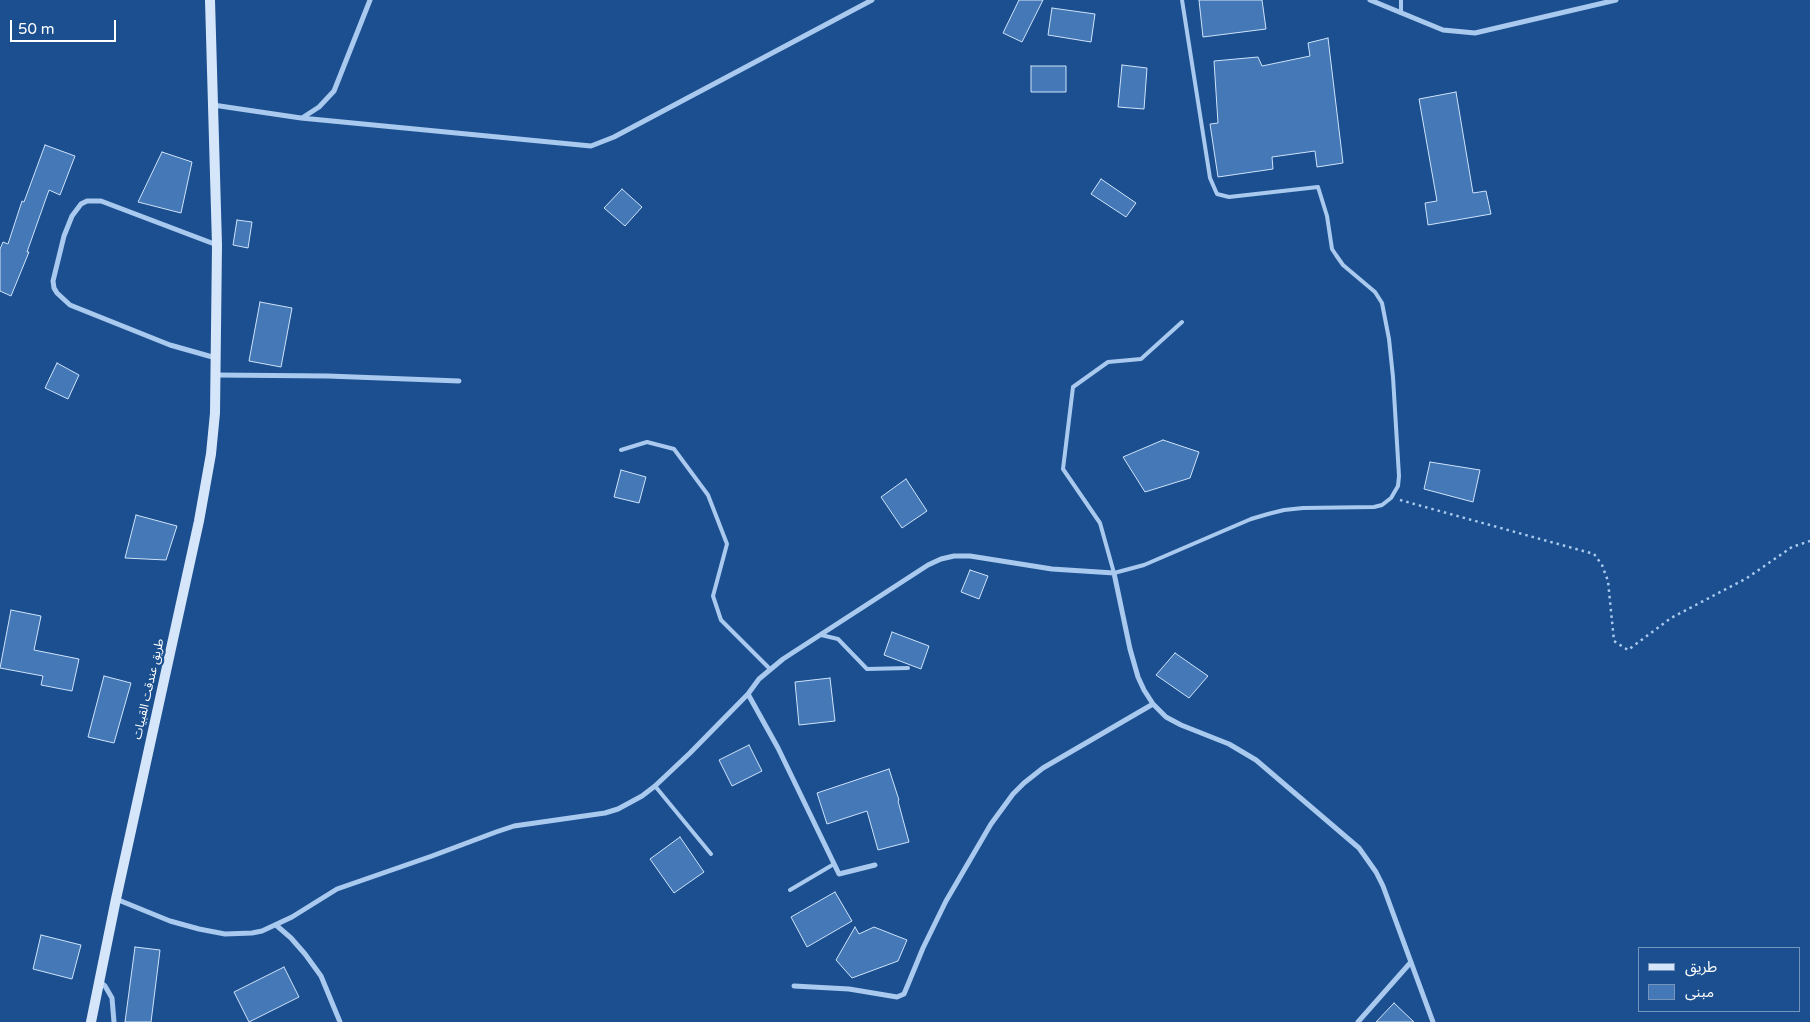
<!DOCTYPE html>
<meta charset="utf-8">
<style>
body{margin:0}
#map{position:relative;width:1810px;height:1022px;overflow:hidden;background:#1b4f8f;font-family:"Varela Round","Noto Sans Arabic",sans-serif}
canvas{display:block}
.legend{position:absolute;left:1638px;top:947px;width:162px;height:65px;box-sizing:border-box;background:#1b4f8f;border:1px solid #7695bc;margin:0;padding:6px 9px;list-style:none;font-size:15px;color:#fff}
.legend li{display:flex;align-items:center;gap:10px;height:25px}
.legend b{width:25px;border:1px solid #7695bc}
.scale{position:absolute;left:10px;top:20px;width:106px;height:22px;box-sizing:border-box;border:2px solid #fff;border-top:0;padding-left:6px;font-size:15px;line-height:18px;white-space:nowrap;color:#fff;-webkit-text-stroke:4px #1b4f8f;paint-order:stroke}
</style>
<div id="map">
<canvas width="1810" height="1022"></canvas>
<ul class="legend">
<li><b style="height:6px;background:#d6e6fa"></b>طريق</li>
<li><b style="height:14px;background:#4478b7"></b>مبنى</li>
</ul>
<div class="scale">50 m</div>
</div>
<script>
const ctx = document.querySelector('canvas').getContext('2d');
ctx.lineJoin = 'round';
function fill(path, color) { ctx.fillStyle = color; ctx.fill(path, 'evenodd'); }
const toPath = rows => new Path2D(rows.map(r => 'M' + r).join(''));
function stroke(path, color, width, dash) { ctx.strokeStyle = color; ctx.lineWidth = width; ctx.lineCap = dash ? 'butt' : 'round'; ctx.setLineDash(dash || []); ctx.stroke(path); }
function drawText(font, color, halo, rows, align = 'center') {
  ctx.font = font + ' "Varela Round","Noto Sans Arabic",sans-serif'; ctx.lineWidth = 4.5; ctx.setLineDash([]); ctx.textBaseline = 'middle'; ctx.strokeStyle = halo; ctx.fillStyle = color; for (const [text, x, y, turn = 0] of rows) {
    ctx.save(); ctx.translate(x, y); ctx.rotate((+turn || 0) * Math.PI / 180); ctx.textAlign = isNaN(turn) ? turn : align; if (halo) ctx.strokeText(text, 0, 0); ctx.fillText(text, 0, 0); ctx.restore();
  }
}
const building = toPath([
 [1019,0,1043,0,1022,42,1003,33,1019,0],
 [1199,0,1262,0,1266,29,1203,37,1199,0],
 [1052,8,1095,14,1091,42,1048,35,1052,8],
 [1328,38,1343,163,1317,167,1315,151,1272,157,1273,169,1218,177,1210,124,1218,123,1214,61,1258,57,1262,66,1310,56,1308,43,1328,38],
 [1122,65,1147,68,1144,109,1118,107,1122,65],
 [1031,66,1066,66,1066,92,1031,92,1031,66],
 [1456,92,1473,193,1486,191,1491,214,1428,225,1425,203,1437,201,1419,99,1456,92],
 [45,145,75,156,60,195,49,190,27,252,29,252,11,296,0,291,0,249,3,242,8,244,22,201,24,202,45,145],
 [162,152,192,162,181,213,138,202,162,152],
 [1101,179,1136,203,1126,217,1091,194,1101,179],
 [622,189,642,207,625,226,604,208,622,189],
 [237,220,252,222,248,248,233,245,237,220],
 [260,302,292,308,281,367,249,361,260,302],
 [57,363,79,375,68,399,45,388,57,363],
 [1163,440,1199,452,1190,478,1145,492,1123,457,1163,440],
 [1430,462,1480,470,1473,502,1424,489,1430,462],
 [621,470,646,477,639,503,614,497,621,470],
 [906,479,927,511,902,528,881,497,906,479],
 [136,515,177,526,166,560,125,558,136,515],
 [970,570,988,576,979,599,961,592,970,570],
 [11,610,41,616,34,650,79,659,72,691,41,685,43,676,0,668,11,610],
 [892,632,929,646,921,669,884,655,892,632],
 [1175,653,1208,676,1189,698,1156,675,1175,653],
 [104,676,131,683,114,743,88,737,104,676],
 [830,678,835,721,799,725,795,682,830,678],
 [749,745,762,771,732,786,719,760,749,745],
 [889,769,899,800,898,801,909,842,878,850,867,811,827,824,817,793,889,769],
 [680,837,704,872,674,893,650,859,680,837],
 [835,892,852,921,807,947,791,917,835,892],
 [855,927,859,934,874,927,907,940,898,961,852,978,836,960,855,927],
 [41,935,81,945,72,979,33,969,41,935],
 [135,947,160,950,151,1022,125,1022,135,947],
 [284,967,299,997,249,1022,234,992,284,967],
 [1394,1003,1414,1022,1376,1022,1394,1003]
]);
const path = toPath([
 [1400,500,1594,554,1602,565,1608,581,1614,641,1628,650,1671,618,1747,578,1792,547,1810,541]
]);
const lane = toPath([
 [1401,13,1401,0],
 [1182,322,1141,359,1108,362,1073,387,1063,469,1100,523,1114,573,1144,565,1251,519,1268,514,1284,510,1303,508,1374,507,1382,505,1391,498,1398,486,1399,476,1393,377,1389,339,1382,303,1375,292,1343,265,1336,255,1332,249,1327,216,1318,187,1229,197,1217,194,1210,178,1182,0],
 [621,450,647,442,674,449,708,495,727,544,713,596,721,620,770,669],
 [821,635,838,639,867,669,908,668],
 [655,786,711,854],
 [790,890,834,864]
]);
const street = toPath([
 [1370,0,1443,30,1475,33,1616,0],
 [213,105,301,118,591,146,614,137,872,0],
 [302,118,319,107,334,91,370,0],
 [216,358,170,345,70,305,57,293,54,288,53,281,64,236,72,216,81,204,87,201,101,201,217,245],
 [216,375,328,376,459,381],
 [748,694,778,748,839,874,875,865],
 [116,899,170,921,199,929,225,934,252,933,262,931,292,917,337,889,432,856,496,832,514,826,605,813,618,809,642,796,655,786,690,753,748,694,759,679,783,659,928,565,941,559,954,556,970,556,1052,569,1114,573,1130,649,1138,677,1144,690,1153,704,1166,717,1181,725,1229,744,1256,760,1359,848,1376,872,1383,886,1433,1022],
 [276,925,291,938,305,954,321,976,340,1022],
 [99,981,105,986,112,998,114,1022],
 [794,986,849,989,897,997,904,994,923,948,946,901,991,824,1013,794,1024,783,1043,768,1153,704],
 [1358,1022,1411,962]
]);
const secondary = toPath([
 [91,1022,116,899,199,521,211,454,215,413,217,245,210,0]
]);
const streetNames = [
 ["طريق عندقت القبيات",149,689,-77]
];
fill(building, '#4478b7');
stroke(building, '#cfe3fa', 1);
stroke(path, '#a9c9ee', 2.5, [2.5, 4]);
stroke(lane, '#a9c9ee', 4);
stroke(street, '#a9c9ee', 5);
stroke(secondary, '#d6e6fa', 10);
drawText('12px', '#fff', '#1b4f8f', streetNames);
</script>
